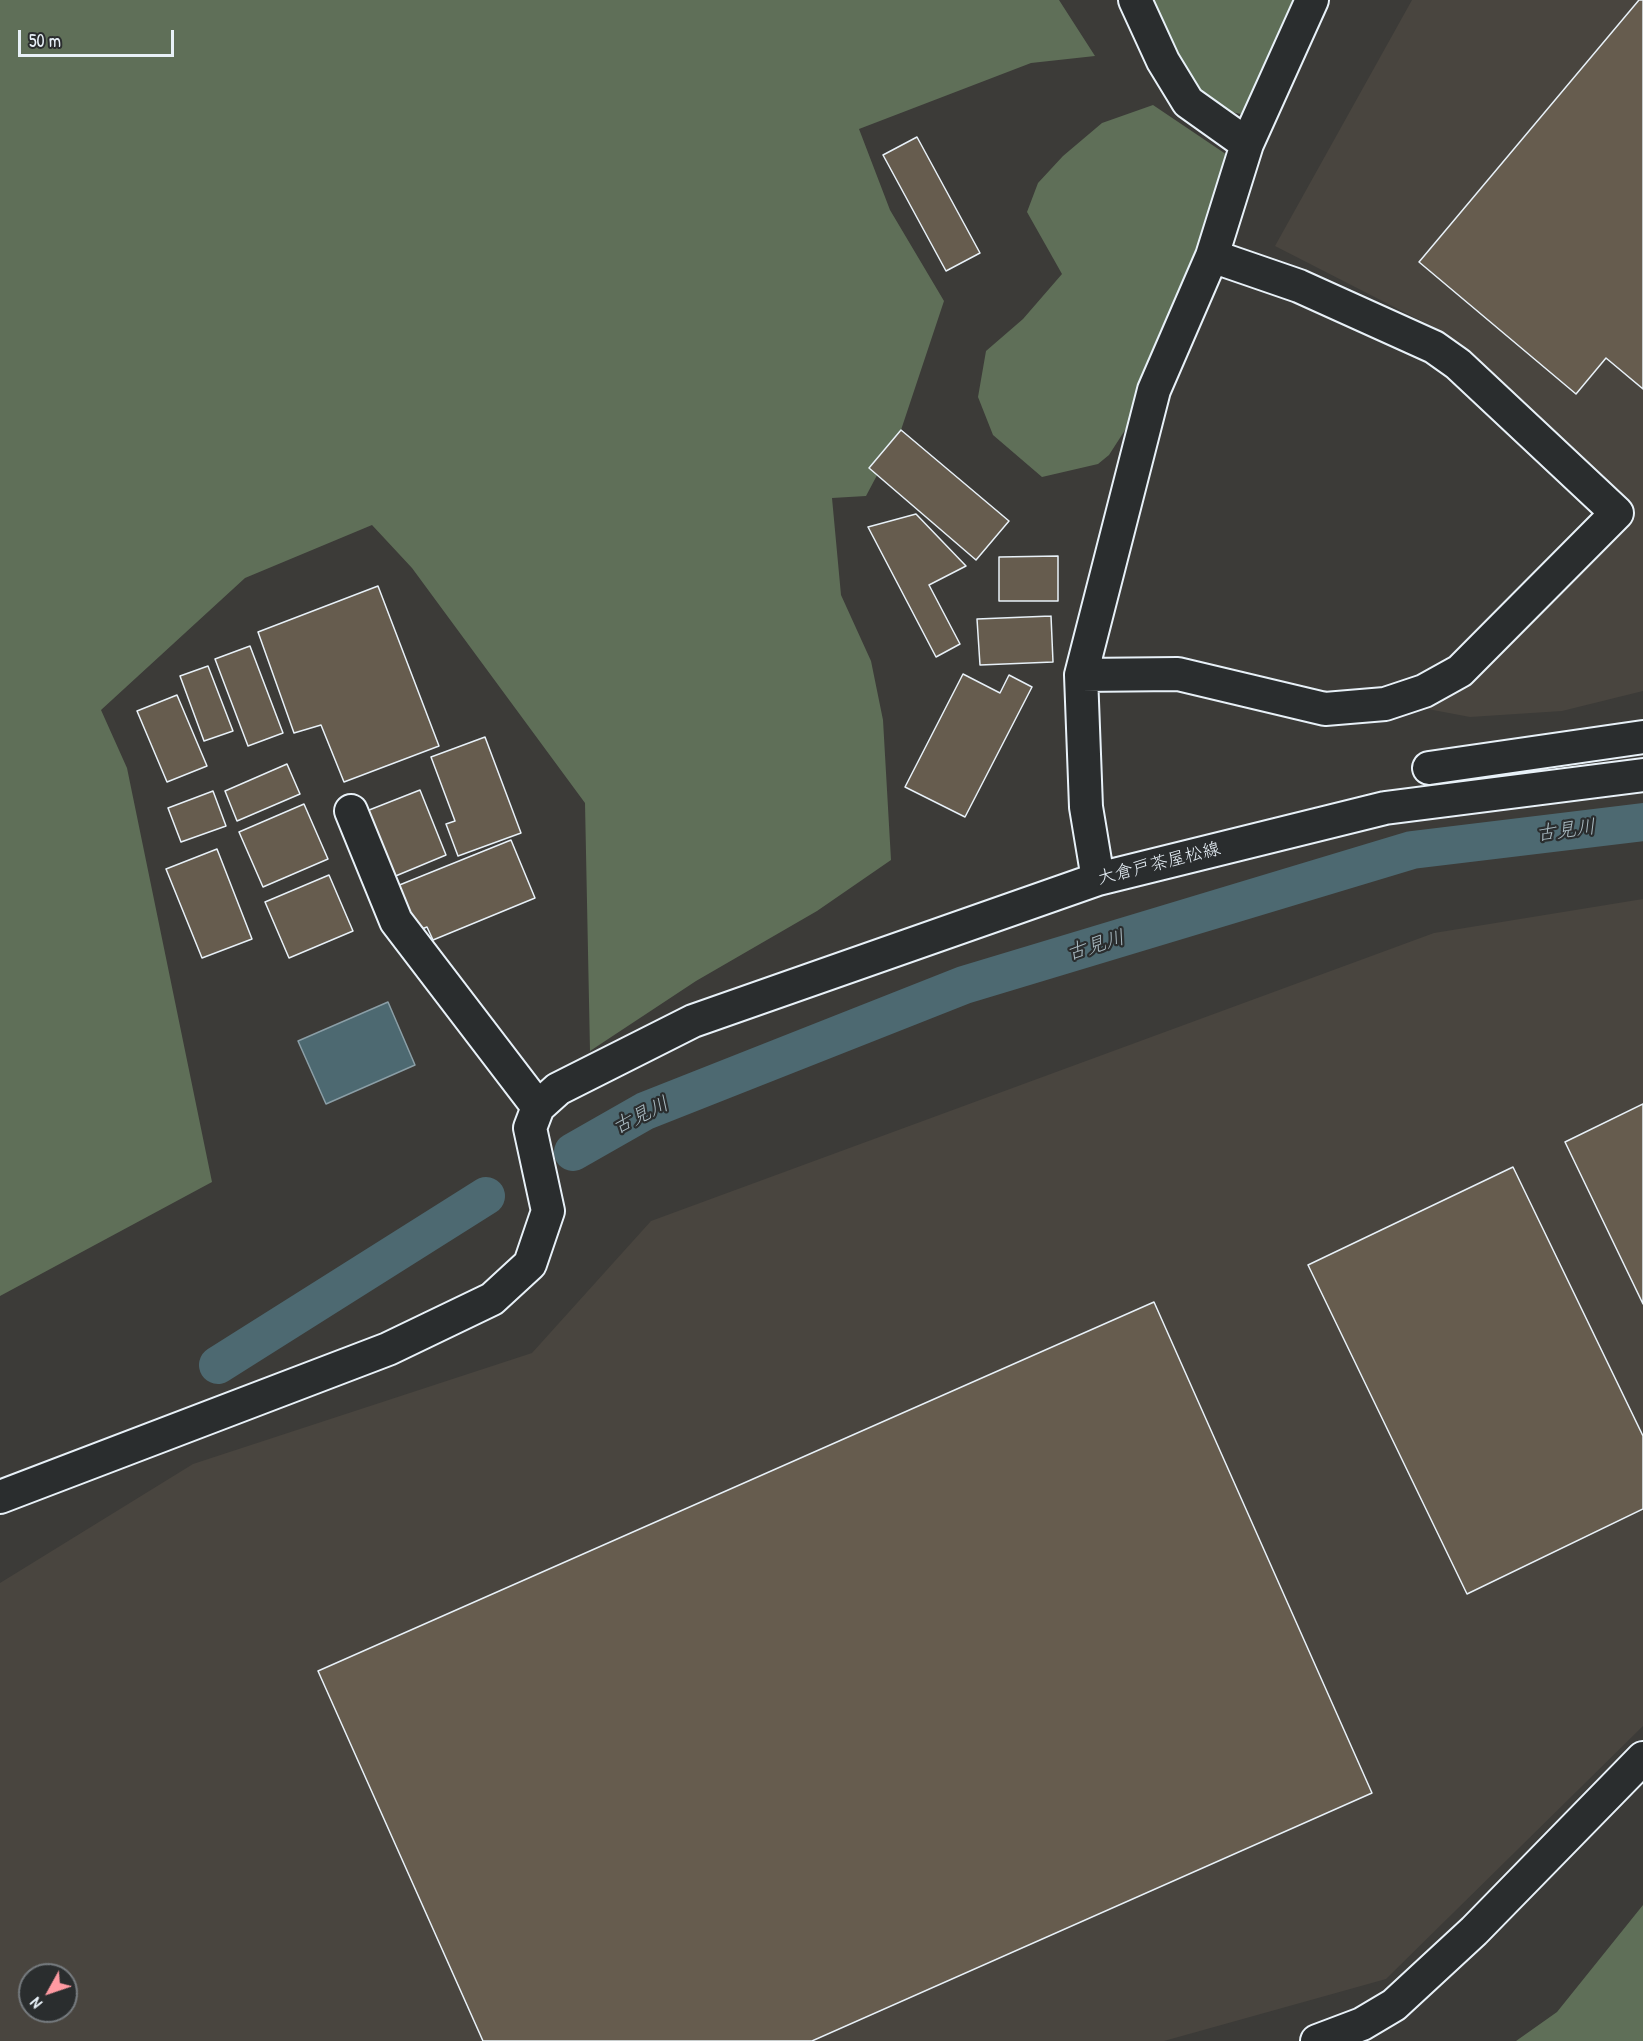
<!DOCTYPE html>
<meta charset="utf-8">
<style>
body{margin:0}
#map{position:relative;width:1643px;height:2041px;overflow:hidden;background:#3c3b38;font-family:"Patrick Hand",sans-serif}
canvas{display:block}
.north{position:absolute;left:18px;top:1963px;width:60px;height:60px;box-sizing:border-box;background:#2a2d2e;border:2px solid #767b7f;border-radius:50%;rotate:230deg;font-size:16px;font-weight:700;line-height:24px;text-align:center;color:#e8f1f8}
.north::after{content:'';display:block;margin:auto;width:21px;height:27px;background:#ff9aa2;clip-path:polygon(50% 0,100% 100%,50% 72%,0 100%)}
.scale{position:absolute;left:18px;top:30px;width:156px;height:27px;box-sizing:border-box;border:3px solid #e8f1f8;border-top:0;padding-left:8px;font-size:18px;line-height:21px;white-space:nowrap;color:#e8f1f8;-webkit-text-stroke:4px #2a2d2e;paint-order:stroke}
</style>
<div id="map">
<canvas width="1643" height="2041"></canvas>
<div class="north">N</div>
<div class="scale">50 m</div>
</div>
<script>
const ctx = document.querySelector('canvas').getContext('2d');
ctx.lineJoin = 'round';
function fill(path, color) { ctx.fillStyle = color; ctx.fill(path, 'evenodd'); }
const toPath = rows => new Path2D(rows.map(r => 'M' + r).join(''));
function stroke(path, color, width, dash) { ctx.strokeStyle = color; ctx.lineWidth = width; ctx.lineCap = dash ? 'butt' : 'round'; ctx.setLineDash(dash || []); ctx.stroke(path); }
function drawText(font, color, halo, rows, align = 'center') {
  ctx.font = font + ' "Patrick Hand","Klee One",sans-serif'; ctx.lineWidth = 4.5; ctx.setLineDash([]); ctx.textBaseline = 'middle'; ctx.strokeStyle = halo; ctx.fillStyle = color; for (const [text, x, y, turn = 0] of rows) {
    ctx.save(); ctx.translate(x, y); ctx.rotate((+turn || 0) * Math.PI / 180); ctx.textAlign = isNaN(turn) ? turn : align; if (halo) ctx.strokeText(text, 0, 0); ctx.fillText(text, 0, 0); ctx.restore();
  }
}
const built = toPath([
 [1412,0,1643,0,1643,691,1562,711,1470,717,1396,703,1617,513,1555,436,1443,332,1275,246],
 [1643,899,1643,1726,1386,1979,1164,2041,0,2041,0,1583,193,1464,532,1353,651,1221,1434,933],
 [30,1975,66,1975,66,2011,30,2011]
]);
const green = toPath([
 [0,0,1059,0,1095,56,1031,63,859,129,890,210,944,301,901,430,866,496,832,498,841,595,871,661,883,720,891,860,817,911,696,981,590,1051,585,803,412,568,372,525,245,578,101,710,127,768,212,1182,0,1296],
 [1135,0,1312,0,1258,118,1188,102],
 [1153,105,1248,169,1127,427,1109,455,1098,464,1042,477,993,435,978,397,986,351,1023,319,1062,274,1027,212,1038,183,1063,156,1102,123],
 [1643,1905,1643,2041,1516,2041,1557,2012]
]);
const water = toPath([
 [388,1002,415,1065,326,1104,298,1041,388,1002]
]);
const river = toPath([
 [573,1152,645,1111,964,985,1412,850,1643,822],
 [218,1365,486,1196]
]);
const building = toPath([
 [1639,0,1643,0,1643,389,1606,358,1576,394,1419,262,1639,0],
 [917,137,980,253,946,271,883,155,917,137],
 [901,430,1009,521,976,560,869,468,901,430],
 [916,514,966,566,929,585,960,644,936,657,868,527,916,514],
 [1058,556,1058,601,999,601,999,557,1058,556],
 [378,586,439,746,344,782,321,725,294,733,258,632,378,586],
 [1051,616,1053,662,980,665,977,619,1051,616],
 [250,646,283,733,248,746,215,659,250,646],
 [208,666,233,731,204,741,180,676,208,666],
 [963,674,1000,693,1009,675,1032,687,965,817,905,787,963,674],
 [177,695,207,766,167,782,137,711,177,695],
 [485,737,521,833,458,856,446,824,455,821,431,757,485,737],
 [287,764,300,794,237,821,225,791,287,764],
 [420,790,446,855,386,880,359,814,420,790],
 [213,791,226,826,181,842,168,808,213,791],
 [304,804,328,859,263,887,239,832,304,804],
 [511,840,535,898,433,940,427,927,411,933,392,888,511,840],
 [217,849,252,939,202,958,166,869,217,849],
 [329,875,353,931,289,958,265,902,329,875],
 [1643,1104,1643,1304,1565,1142,1643,1104],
 [1513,1167,1643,1436,1643,1509,1467,1594,1308,1265,1513,1167],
 [1154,1302,1372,1793,812,2041,483,2041,318,1671,1154,1302]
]);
const minor = toPath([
 [1135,0,1163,61,1188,102,1247,144],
 [1081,675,1178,674,1325,709,1385,704,1424,691,1460,671,1617,513,1458,364,1434,347,1299,286,1212,256],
 [1429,768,1643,737],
 [351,811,396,921,538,1107],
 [1098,879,1086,807,1081,675,1154,390,1212,256,1247,144,1312,0],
 [0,1497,388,1349,492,1299,530,1264,548,1211,530,1128,538,1107,558,1089,693,1021,1098,879,1385,808,1643,775],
 [1317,2041,1362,2024,1394,2005,1474,1931,1643,1758]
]);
const streetNames = [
 ["大倉戸茶屋松線",1159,864,-14]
];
const waterNames = [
 ["古見川",1566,831,-7],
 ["古見川",1096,946,-17],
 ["古見川",641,1116,-26]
];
fill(built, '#49453f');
fill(green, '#5f6f58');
fill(water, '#4d6971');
stroke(water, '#8b9fa7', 1.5);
stroke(river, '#4d6971', 38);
fill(building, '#665c4e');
stroke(building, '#e8f1f8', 1.5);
stroke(minor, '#e8f1f8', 36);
stroke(minor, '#2a2d2e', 32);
drawText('18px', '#e8f1f8', '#2a2d2e', streetNames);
drawText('italic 20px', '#aabbc2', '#2a2d2e', waterNames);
</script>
